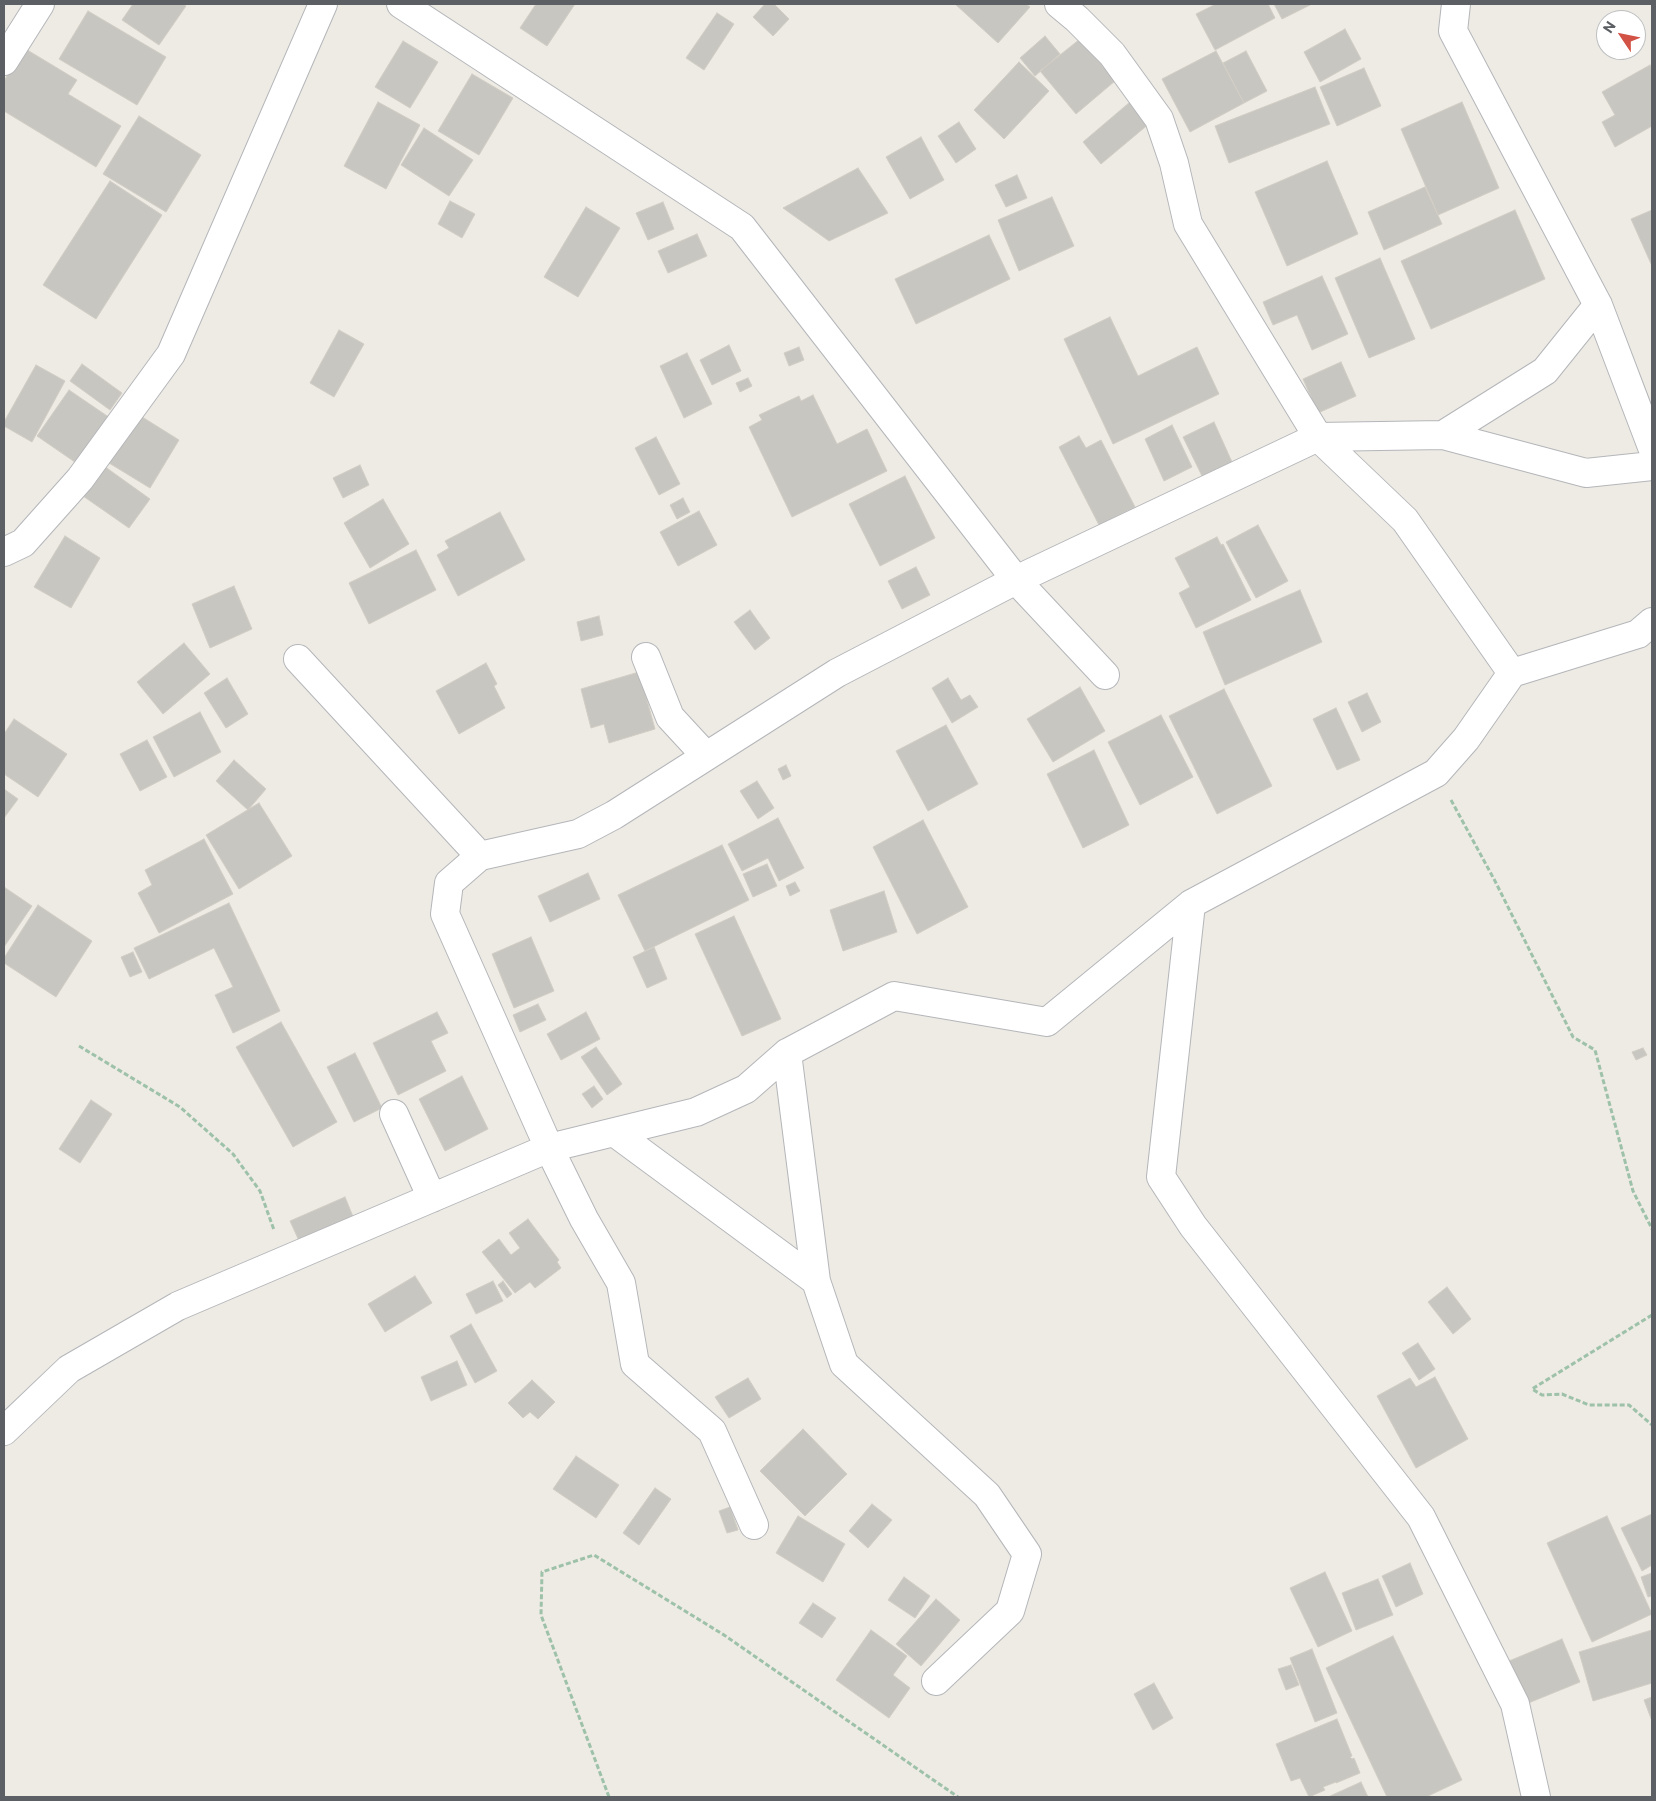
<!DOCTYPE html>
<style>
body{margin:0}
#map{position:relative;width:1656px;height:1801px;overflow:hidden;background:#edebe4;font-family:Commissioner,sans-serif}
canvas{display:block}
.frame{position:absolute;inset:0;border:5px solid #5c5f63;pointer-events:none}
.north{position:absolute;left:1596px;top:10px;width:50px;height:50px;box-sizing:border-box;background:#fff;border:1px solid #bebfc1;border-radius:50%;rotate:304deg;font-size:14px;font-weight:700;line-height:20px;text-align:center;color:#5c5f63}
.north::after{content:'';display:block;margin:auto;width:18px;height:22px;background:#d25245;clip-path:polygon(50% 0,100% 100%,50% 72%,0 100%)}
</style>
<div id="map">
<canvas width="1656" height="1801"></canvas>
<div class="frame"></div>
<div class="north">N</div>
</div>
<script>
const ctx = document.querySelector('canvas').getContext('2d');
ctx.lineJoin = 'round';
function fill(path, color) { ctx.fillStyle = color; ctx.fill(path, 'evenodd'); }
const toPath = rows => new Path2D(rows.map(r => 'M' + r).join(''));
function stroke(path, color, width, dash) { ctx.strokeStyle = color; ctx.lineWidth = width; ctx.lineCap = dash ? 'butt' : 'round'; ctx.setLineDash(dash || []); ctx.stroke(path); }
const building = toPath([
 [133,4,183,4,186,6,159,45,122,20,133,4],
 [536,4,575,4,547,46,520,28,536,4],
 [765,4,774,4,789,19,773,36,753,17,765,4],
 [955,4,1026,4,1030,7,998,43,955,4],
 [1216,4,1268,4,1275,18,1215,50,1196,14,1216,4],
 [1274,4,1312,4,1282,19,1274,4],
 [88,11,166,57,137,105,59,59,88,11],
 [717,13,734,24,704,70,686,58,717,13],
 [1345,29,1361,59,1320,82,1304,52,1345,29],
 [1045,36,1060,54,1035,76,1020,58,1045,36],
 [1080,39,1115,81,1076,114,1040,71,1080,39],
 [403,41,438,62,410,108,375,87,403,41],
 [24,48,77,80,68,94,121,126,96,167,4,111,4,81,24,48],
 [1216,51,1244,103,1190,132,1162,79,1216,51],
 [1246,51,1267,91,1244,103,1223,63,1246,51],
 [1019,62,1049,91,1004,139,974,110,1019,62],
 [1650,65,1652,69,1652,126,1615,147,1602,122,1615,115,1602,92,1650,65],
 [1364,68,1381,106,1337,126,1320,87,1364,68],
 [472,74,513,98,479,155,438,131,472,74],
 [1315,87,1330,124,1229,163,1215,126,1315,87],
 [378,102,420,125,386,189,344,166,378,102],
 [1130,102,1150,123,1101,164,1083,142,1130,102],
 [1462,102,1499,188,1438,215,1401,129,1462,102],
 [139,116,201,155,166,212,103,174,139,116],
 [959,122,976,149,956,163,938,136,959,122],
 [424,128,473,160,449,196,401,165,424,128],
 [921,137,944,180,910,199,886,157,921,137],
 [1327,161,1358,234,1287,266,1255,192,1327,161],
 [858,168,888,213,829,241,783,208,858,168],
 [1017,175,1027,198,1006,207,995,185,1017,175],
 [110,181,162,215,96,319,43,285,110,181],
 [1425,187,1442,224,1384,250,1368,212,1425,187],
 [1052,197,1074,246,1019,271,998,220,1052,197],
 [450,201,475,214,462,238,438,224,450,201],
 [663,202,674,229,648,240,636,213,663,202],
 [586,207,620,228,578,297,544,277,586,207],
 [1515,210,1545,279,1431,329,1401,261,1515,210],
 [1652,210,1652,266,1631,219,1652,210],
 [697,234,707,256,668,273,658,251,697,234],
 [989,235,1010,279,916,324,895,279,989,235],
 [1380,258,1415,339,1369,358,1335,278,1380,258],
 [1322,276,1348,334,1312,350,1297,315,1273,325,1263,302,1322,276],
 [1110,317,1138,376,1197,347,1219,394,1113,444,1064,339,1110,317],
 [339,330,364,344,334,397,310,383,339,330],
 [729,345,741,371,712,385,700,360,729,345],
 [799,347,804,360,789,366,784,353,799,347],
 [687,353,712,404,684,418,660,366,687,353],
 [1341,362,1356,396,1318,413,1303,379,1341,362],
 [82,364,122,393,110,410,70,381,82,364],
 [36,365,65,381,32,442,4,426,4,422,36,365],
 [748,378,752,386,740,392,736,383,748,378],
 [69,390,116,422,85,469,37,436,69,390],
 [813,395,837,444,867,429,887,471,792,517,749,427,762,420,759,415,799,396,801,401,813,395],
 [139,415,179,440,150,488,109,463,139,415],
 [1214,422,1232,462,1202,476,1183,437,1214,422],
 [1172,425,1192,467,1164,481,1145,439,1172,425],
 [1079,436,1086,448,1101,440,1135,507,1099,525,1059,447,1079,436],
 [656,437,680,484,659,495,635,448,656,437],
 [360,465,369,485,343,498,333,478,360,465],
 [104,466,150,499,129,528,83,496,104,466],
 [905,476,935,538,880,566,849,504,905,476],
 [683,498,690,512,677,519,670,505,683,498],
 [383,499,409,544,370,568,344,523,383,499],
 [699,511,717,545,678,566,660,532,699,511],
 [500,512,525,560,458,596,437,555,449,548,445,541,500,512],
 [1258,525,1288,581,1256,598,1226,542,1258,525],
 [65,536,100,558,71,608,34,587,65,536],
 [1217,537,1221,545,1223,544,1251,600,1196,628,1179,593,1190,587,1175,558,1217,537],
 [416,550,436,590,369,624,349,583,416,550],
 [916,567,930,595,902,609,888,581,916,567],
 [234,586,252,629,210,648,192,604,234,586],
 [1300,590,1322,642,1225,685,1203,632,1300,590],
 [750,610,770,638,755,650,734,622,750,610],
 [599,616,603,635,581,641,577,622,599,616],
 [184,643,210,674,163,714,137,682,184,643],
 [486,663,497,684,494,686,505,708,459,734,436,691,486,663],
 [639,672,655,729,609,743,604,724,591,728,581,689,639,672],
 [227,678,248,714,226,728,204,693,227,678],
 [948,678,961,700,970,695,978,707,952,723,932,688,948,678],
 [1080,687,1105,731,1053,762,1027,719,1080,687],
 [1224,689,1272,786,1217,814,1169,716,1224,689],
 [1367,693,1381,722,1362,732,1348,702,1367,693],
 [1336,708,1360,760,1337,770,1313,719,1336,708],
 [200,712,221,752,174,777,153,737,200,712],
 [1161,715,1193,777,1140,805,1108,742,1161,715],
 [14,719,67,754,38,797,4,774,4,734,14,719],
 [946,725,978,784,928,811,896,751,946,725],
 [147,740,167,777,140,791,120,754,147,740],
 [1094,750,1129,825,1083,848,1047,774,1094,750],
 [234,760,266,789,248,810,216,781,234,760],
 [786,765,791,776,783,780,778,769,786,765],
 [757,781,774,808,758,819,740,791,757,781],
 [4,789,18,799,4,818,4,789],
 [259,803,292,856,239,889,206,835,259,803],
 [778,818,804,868,779,881,768,858,742,871,728,844,778,818],
 [923,820,968,907,917,934,873,847,923,820],
 [204,839,233,894,159,933,138,893,152,885,145,870,204,839],
 [722,845,749,900,645,951,618,895,722,845],
 [767,864,777,886,753,897,743,874,767,864],
 [588,873,600,899,550,922,538,896,588,873],
 [795,882,800,891,790,896,786,886,795,882],
 [4,887,32,906,4,947,4,887],
 [884,891,897,932,843,951,830,910,884,891],
 [229,903,280,1011,233,1033,215,995,233,987,214,948,149,979,134,948,229,903],
 [38,905,92,941,56,997,4,963,4,958,38,905],
 [734,916,781,1019,742,1036,695,934,734,916],
 [531,937,554,991,514,1008,492,954,531,937],
 [654,947,667,979,647,988,633,957,654,947],
 [133,952,142,972,130,977,121,957,133,952],
 [538,1004,546,1020,520,1032,513,1015,538,1004],
 [437,1012,448,1033,431,1041,446,1071,398,1095,373,1043,437,1012],
 [586,1012,600,1039,561,1060,547,1034,586,1012],
 [281,1022,337,1122,293,1147,236,1047,281,1022],
 [596,1047,622,1084,607,1095,581,1057,596,1047],
 [1643,1048,1647,1055,1636,1060,1632,1052,1643,1048],
 [355,1053,382,1108,354,1122,327,1067,355,1053],
 [462,1076,488,1129,445,1151,419,1099,462,1076],
 [594,1086,603,1099,592,1108,582,1094,594,1086],
 [91,1100,112,1114,80,1163,59,1149,91,1100],
 [345,1197,354,1219,300,1243,290,1221,345,1197],
 [528,1219,559,1260,557,1262,561,1268,535,1288,530,1282,515,1293,482,1252,499,1239,511,1255,520,1248,509,1233,528,1219],
 [415,1276,432,1303,385,1332,368,1304,415,1276],
 [493,1281,503,1301,476,1314,466,1294,493,1281],
 [503,1281,512,1294,507,1298,498,1285,503,1281],
 [1447,1287,1471,1319,1453,1334,1428,1302,1447,1287],
 [471,1324,497,1371,475,1383,450,1336,471,1324],
 [1418,1343,1435,1369,1419,1380,1402,1353,1418,1343],
 [457,1361,467,1385,431,1401,421,1377,457,1361],
 [1435,1377,1468,1439,1416,1468,1377,1396,1410,1378,1416,1387,1435,1377],
 [748,1378,761,1399,729,1418,715,1397,748,1378],
 [532,1380,555,1402,538,1419,530,1412,523,1418,508,1403,532,1380],
 [803,1429,847,1474,805,1516,760,1471,803,1429],
 [576,1456,619,1485,596,1518,553,1489,576,1456],
 [655,1488,671,1499,639,1545,623,1533,655,1488],
 [872,1504,892,1520,868,1548,849,1531,872,1504],
 [730,1507,738,1530,727,1533,719,1511,730,1507],
 [1652,1514,1652,1565,1642,1571,1621,1528,1652,1514],
 [798,1516,845,1544,823,1582,776,1553,798,1516],
 [1607,1516,1652,1614,1592,1642,1547,1543,1607,1516],
 [1410,1563,1423,1594,1396,1607,1382,1576,1410,1563],
 [1325,1572,1352,1631,1318,1647,1290,1588,1325,1572],
 [1652,1573,1652,1596,1648,1597,1641,1577,1652,1573],
 [904,1577,930,1596,915,1618,888,1600,904,1577],
 [1378,1579,1393,1615,1356,1630,1342,1593,1378,1579],
 [936,1599,960,1620,921,1666,896,1644,936,1599],
 [813,1603,836,1618,822,1638,799,1623,813,1603],
 [871,1630,907,1656,893,1675,910,1688,889,1718,836,1680,871,1630],
 [1652,1630,1652,1683,1593,1701,1579,1652,1652,1630],
 [1393,1636,1462,1780,1426,1797,1387,1797,1326,1668,1393,1636],
 [1562,1639,1580,1682,1526,1704,1509,1661,1562,1639],
 [1312,1649,1337,1713,1315,1722,1290,1658,1312,1649],
 [1291,1665,1299,1685,1286,1690,1278,1669,1291,1665],
 [1154,1683,1173,1718,1153,1730,1134,1694,1154,1683],
 [1652,1697,1652,1721,1644,1700,1652,1697],
 [1337,1719,1352,1756,1350,1757,1352,1759,1354,1758,1360,1773,1336,1783,1336,1782,1323,1787,1325,1790,1309,1797,1300,1778,1291,1781,1276,1744,1337,1719],
 [1361,1782,1368,1797,1328,1797,1361,1782]
]);
const path = toPath([
 [1451,800,1495,881,1573,1037,1595,1050,1633,1191,1652,1229],
 [79,1046,180,1107,233,1154,260,1191,274,1230],
 [1652,1315,1532,1389,1542,1395,1562,1394,1589,1405,1629,1405,1652,1425],
 [609,1797,541,1615,542,1572,594,1555,724,1635,958,1797]
]);
const street = toPath([
 [401,4,742,227,1016,580,1105,675],
 [1059,4,1077,19,1112,54,1159,119,1174,163,1188,224,1318,437,1405,520,1512,673],
 [1456,4,1453,31,1598,305,1652,447],
 [4,61,40,4],
 [1443,435,1586,473,1652,466],
 [4,552,23,543,80,479,171,354,323,4],
 [646,657,670,717,706,756],
 [298,659,480,856],
 [1191,904,1161,1177,1193,1226,1421,1517,1515,1704,1536,1797],
 [787,1053,816,1281,844,1364,987,1495,1027,1554,1010,1611,936,1681],
 [394,1114,432,1198],
 [614,1132,816,1281],
 [4,1431,69,1369,178,1306,549,1148,696,1112,746,1089,787,1053,894,996,1047,1022,1191,904,1436,773,1466,739,1512,673,1638,634,1652,622],
 [754,1525,712,1431,635,1364,621,1283,584,1219,549,1148,445,914,449,883,480,856,578,834,614,815,837,673,1016,580,1318,437,1443,435,1545,371,1598,305]
]);
fill(building, '#c8c6c1');
stroke(building, '#d1cdc4', 1);
stroke(street, '#b5b6ba', 30);
stroke(path, '#9ec1a9', 3, [5, 2.5]);
stroke(street, '#fff', 28);
</script>
